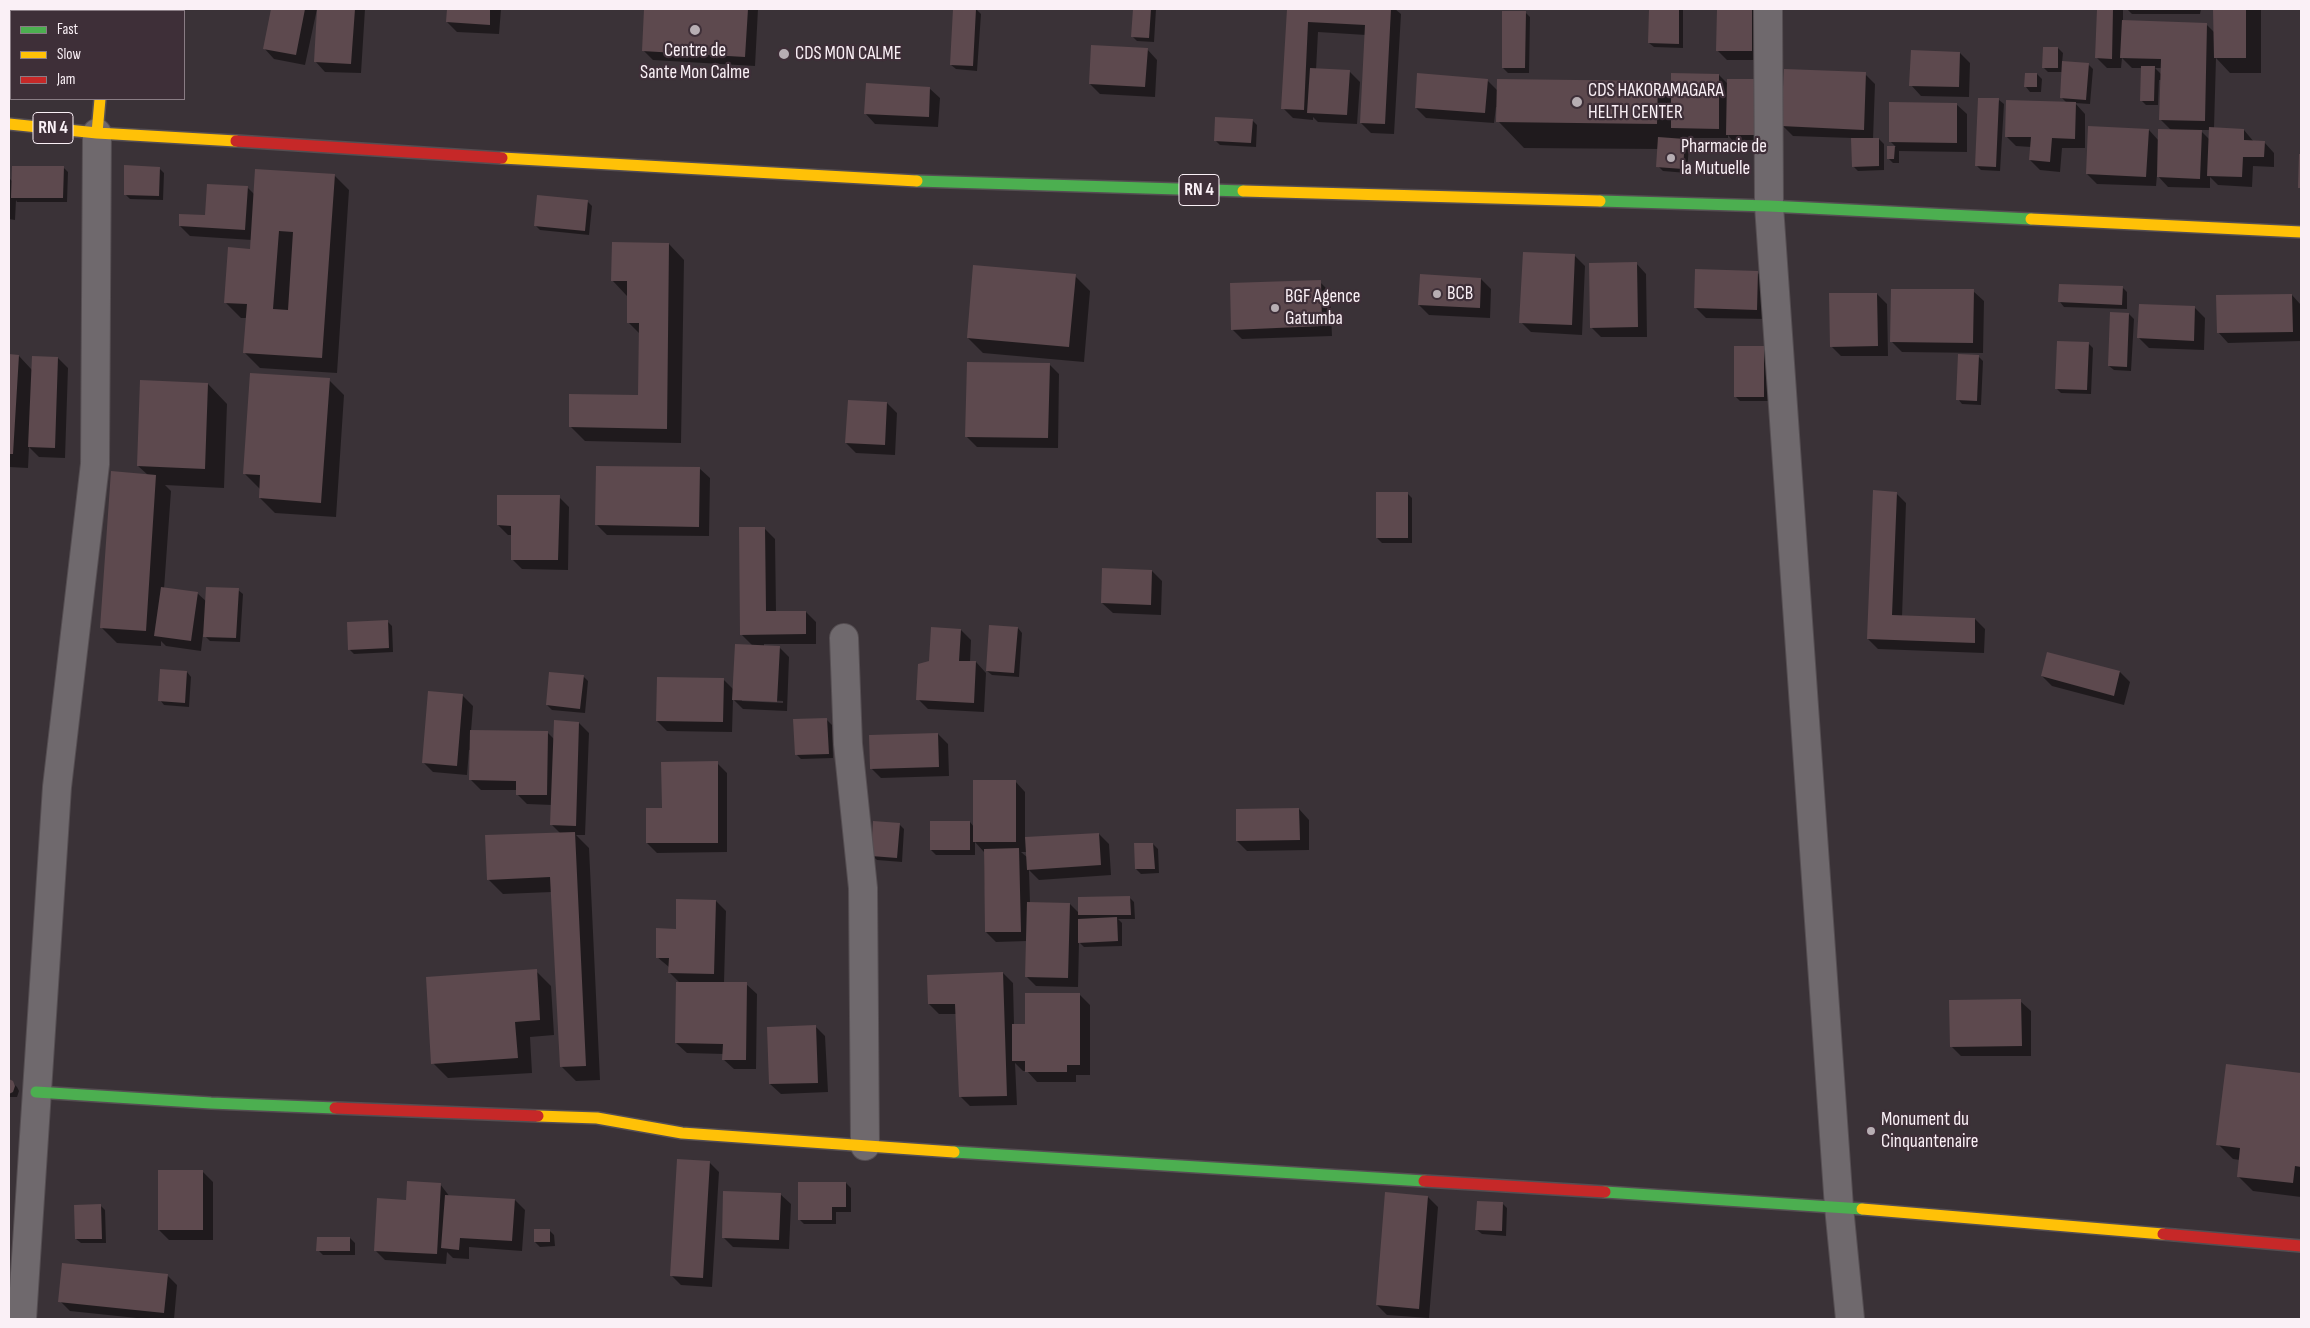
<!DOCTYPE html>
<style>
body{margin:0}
#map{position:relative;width:2310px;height:1328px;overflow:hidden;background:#3a3237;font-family:"Sofia Sans Condensed",sans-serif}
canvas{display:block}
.frame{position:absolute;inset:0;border:10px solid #faf0f6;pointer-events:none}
.legend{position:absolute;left:10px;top:10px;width:175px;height:90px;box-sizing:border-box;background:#3e2f38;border:1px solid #897c84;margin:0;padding:6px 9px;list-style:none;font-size:15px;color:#faf0f6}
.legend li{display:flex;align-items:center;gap:10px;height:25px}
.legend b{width:25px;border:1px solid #897c84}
</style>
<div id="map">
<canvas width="2310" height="1328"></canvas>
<div class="frame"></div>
<ul class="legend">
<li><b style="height:6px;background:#4caf50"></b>Fast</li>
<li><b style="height:6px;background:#ffc107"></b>Slow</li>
<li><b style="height:6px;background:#c62828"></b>Jam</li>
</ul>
</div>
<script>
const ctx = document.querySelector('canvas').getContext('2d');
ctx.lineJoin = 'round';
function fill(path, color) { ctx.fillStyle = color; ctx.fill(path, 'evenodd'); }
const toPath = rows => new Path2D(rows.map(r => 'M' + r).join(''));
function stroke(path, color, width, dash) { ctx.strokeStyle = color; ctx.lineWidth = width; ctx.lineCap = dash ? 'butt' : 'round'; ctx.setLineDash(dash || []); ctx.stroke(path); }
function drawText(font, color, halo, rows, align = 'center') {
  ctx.font = font + ' "Sofia Sans Condensed",sans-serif'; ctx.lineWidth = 4.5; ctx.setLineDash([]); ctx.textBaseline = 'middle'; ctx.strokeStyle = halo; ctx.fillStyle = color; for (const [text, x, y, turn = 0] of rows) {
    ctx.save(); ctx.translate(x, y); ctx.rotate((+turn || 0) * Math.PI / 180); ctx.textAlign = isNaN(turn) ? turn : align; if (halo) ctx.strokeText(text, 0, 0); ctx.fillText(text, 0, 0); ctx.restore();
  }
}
const shadow = toPath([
 [9,9,67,9,67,11,11,11,11,26,9,23],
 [272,9,317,9,305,65,274,59,264,48],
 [319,9,365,9,361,73,325,72,315,61],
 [448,9,501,9,499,34,457,32,447,22],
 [645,9,758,9,755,66,653,60,643,50],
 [955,9,976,9,981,14,977,71,956,69,951,65],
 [1134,9,1156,9,1154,42,1137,41,1132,36],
 [1288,9,1395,9,1401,14,1394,134,1371,133,1361,123,1366,35,1318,32,1316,70,1350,72,1360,82,1357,124,1318,122,1313,117,1313,120,1293,118,1283,108],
 [1650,9,1683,9,1683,48,1654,47,1649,43],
 [1718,9,1759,9,1761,60,1727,60,1717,50],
 [2098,9,2123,9,2123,21,2206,24,2215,33,2214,9,2261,9,2261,73,2230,73,2216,58,2214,128,2244,130,2254,142,2264,142,2274,153,2274,167,2253,166,2252,187,2218,185,2210,177,2210,188,2168,187,2157,175,2156,186,2097,184,2087,174,2149,130,2159,141,2171,130,2160,119,2161,80,2159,80,2158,105,2146,105,2141,100,2142,68,2132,68,2122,58,2121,68,2107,68,2097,58],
 [2155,68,2162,68,2162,75],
 [2200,130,2210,130,2210,140],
 [2127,9,2201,9,2200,14,2132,14],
 [1525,12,1530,17,1529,73,1508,73,1503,68],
 [2058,48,2063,53,2062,63,2088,64,2093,69,2090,104,2075,103,2085,114,2085,148,2062,148,2060,172,2040,170,2030,160,2031,147,2016,146,2006,136,2067,103,2061,97,2063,72,2048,72,2043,67],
 [1147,49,1157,60,1155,97,1100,94,1090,84],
 [1960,53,1970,63,1969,97,1921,96,1911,85],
 [1865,74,1875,84,1873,139,1879,139,1884,144,1884,170,1858,171,1853,166,1852,138,1793,136,1783,126],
 [2037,74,2042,79,2041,92,2030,92,2026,87],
 [1719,75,1728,84,1761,140,1732,140,1728,135,1728,138,1683,138,1689,145,1687,173,1663,171,1658,166,1659,149,1524,148,1498,121,1498,107,1496,107,1494,123,1426,118,1416,108,1487,80,1498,91,1657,83,1672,98],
 [929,88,940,98,938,127,875,124,865,113],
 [1999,100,2004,104,2000,171,1981,170,1976,165],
 [1956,104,1967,114,1967,152,1899,151,1899,163,1893,163,1888,158,1888,147,1896,147,1890,141],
 [1252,120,1257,125,1256,147,1220,145,1215,140],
 [63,167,68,172,67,202,17,202,16,200,15,220,9,219,9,178,13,182],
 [159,168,164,173,163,200,130,199,125,194],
 [334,175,349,190,337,373,260,368,245,353,247,318,241,318,226,303,251,250,252,240,190,236,180,226,206,217,247,187,255,195],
 [588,202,592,206,589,235,540,230,535,225],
 [669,244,684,260,681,443,585,441,570,426,639,397,640,334,628,322,627,296,612,280],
 [1575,256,1585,266,1582,335,1531,332,1521,322],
 [1636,263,1646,274,1647,337,1601,337,1591,327],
 [1757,272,1767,282,1767,319,1706,318,1696,308],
 [1075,276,1090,291,1084,362,983,353,968,338],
 [1481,279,1491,289,1490,318,1429,315,1419,305],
 [1320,282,1330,292,1332,336,1242,339,1232,329],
 [2122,287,2127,292,2127,309,2064,307,2060,302],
 [1973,291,1984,301,1983,353,1902,352,1892,342],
 [1877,294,1887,304,1888,356,1841,356,1831,346],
 [2292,295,2301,305,2301,341,2228,343,2218,332],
 [2195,308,2205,318,2204,350,2149,348,2139,338],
 [2129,314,2134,319,2131,371,2114,370,2109,366],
 [2088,343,2093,348,2091,394,2061,393,2056,388],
 [1763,347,1768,352,1768,401,1740,401,1735,396],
 [9,356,19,356,32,370,58,358,68,368,65,458,39,457,29,447,28,468,9,467],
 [1978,356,1983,361,1981,405,1962,404,1958,399],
 [1049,364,1059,374,1058,448,977,447,966,436],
 [329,380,344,395,336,517,275,513,260,498,260,489,245,474],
 [208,384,227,404,224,488,165,485,171,491,164,589,197,593,207,602,238,590,243,594,240,642,210,641,203,634,201,651,166,646,161,641,161,646,117,643,102,628,148,475,138,466],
 [849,401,887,403,897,413,895,455,856,453,846,443],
 [699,468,710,478,709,536,607,535,597,525],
 [1407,493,1412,498,1412,543,1382,543,1377,538],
 [1896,493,1906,503,1902,617,1975,619,1985,629,1984,653,1878,649,1868,639],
 [559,497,569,507,568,570,522,569,512,559,512,535,508,535,498,525],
 [765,529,775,539,776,612,806,612,816,622,816,644,764,644,764,646,779,647,789,657,787,711,743,709,733,699,732,732,667,731,657,721,723,679,734,690,753,646,741,634],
 [742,699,783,701,783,703,742,701],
 [1152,571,1162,581,1161,615,1113,613,1102,603],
 [387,621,392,626,393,652,354,654,349,649],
 [1018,628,1022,633,1019,677,992,675,987,671],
 [961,630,971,640,970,662,976,662,986,673,984,712,928,709,918,699,930,662],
 [187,672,191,677,189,707,164,705,160,700],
 [2120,672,2130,682,2124,705,2052,686,2042,676],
 [583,676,588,681,585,713,552,710,547,705],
 [429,693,463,696,473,706,471,731,547,732,554,739,579,723,589,733,585,835,576,835,589,848,600,1080,576,1081,561,1066,552,892,503,894,488,879,560,833,552,825,552,805,527,804,517,794,517,790,481,790,471,780,471,750,469,750,467,775,433,772,423,762],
 [827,720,832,725,833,758,801,759,796,754],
 [938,734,948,744,949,776,881,778,871,768],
 [717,763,727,773,727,852,657,853,647,843,663,809],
 [1015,781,1025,792,1025,839,1099,834,1109,844,1111,875,1039,880,1029,870,1030,903,1070,904,1080,914,1129,897,1134,902,1135,919,1118,919,1122,923,1122,946,1084,947,1079,942,1078,987,1036,986,1026,976,1027,941,996,942,986,932,984,852,975,842,975,855,936,855,931,850,970,822,974,827],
 [1021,852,1027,852,1028,858],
 [1299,809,1309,820,1309,850,1247,851,1237,841],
 [899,824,904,829,902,862,877,860,872,855],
 [1153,844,1158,849,1159,873,1141,874,1136,869],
 [716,901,726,911,724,983,746,984,757,994,756,1069,734,1069,723,1059,724,1054,687,1053,676,1043,680,983,669,972,669,967,657,957,677,930],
 [536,971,551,986,554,1035,530,1037,532,1073,448,1078,433,1063],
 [1003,973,1013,983,1014,1025,1027,1025,1080,995,1090,1005,1090,1075,1076,1075,1076,1082,1037,1082,1027,1071,1023,1071,1015,1063,1017,1105,970,1106,960,1096,957,1014,939,1014,929,1004],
 [2020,1001,2031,1011,2031,1056,1961,1056,1951,1046],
 [815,1026,825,1036,828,1092,781,1094,770,1084],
 [2227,1065,2301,1074,2301,1197,2253,1191,2238,1176,2240,1160,2233,1159,2218,1144],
 [9,1080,17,1087,19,1091,17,1097,9,1097],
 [709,1162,719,1172,712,1287,681,1285,671,1275],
 [203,1172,213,1182,213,1240,169,1240,159,1230],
 [846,1183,851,1188,851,1212,836,1212,836,1224,804,1224,799,1219],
 [440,1184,450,1197,515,1200,525,1210,522,1251,469,1247,469,1259,453,1258,447,1252,446,1264,385,1260,375,1250,407,1201],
 [780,1194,791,1204,789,1249,733,1247,723,1237],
 [1428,1197,1438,1207,1429,1318,1387,1315,1377,1305],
 [1502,1203,1507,1208,1506,1236,1482,1234,1477,1230],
 [100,1205,105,1210,106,1243,81,1243,76,1239],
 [549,1230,554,1235,555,1246,540,1247,535,1242],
 [350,1238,355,1243,355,1255,323,1255,318,1250],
 [167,1275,177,1285,174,1319,146,1319,70,1311,60,1301]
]);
const building = toPath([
 [9,9,27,9,27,11,11,11,11,22,9,22],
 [271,9,305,9,296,55,263,49],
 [317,9,355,9,351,64,314,62],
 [447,9,490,9,490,25,446,22],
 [644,9,748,9,745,57,642,51],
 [953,9,976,9,973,66,950,65],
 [1133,9,1151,9,1149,38,1131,37],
 [1287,9,1391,9,1385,124,1360,123,1365,25,1308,22,1304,110,1281,109],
 [1649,9,1679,9,1679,44,1648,43],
 [1717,9,1752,9,1752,51,1716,51],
 [2097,9,2113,9,2112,59,2095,58],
 [2213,9,2246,9,2246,58,2214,58],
 [1502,11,1526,11,1525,68,1502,68],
 [2122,20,2207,23,2205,121,2159,120,2161,59,2120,58],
 [1091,45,1148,48,1145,87,1089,84],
 [2043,47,2058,47,2058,68,2042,68],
 [1911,50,1960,52,1959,87,1909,86],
 [2062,61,2089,63,2086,100,2060,98],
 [2141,66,2155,66,2154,101,2140,101],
 [1310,68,1350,70,1347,115,1307,113],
 [1784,69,1866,72,1864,130,1781,126],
 [1417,73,1488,79,1485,113,1415,108],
 [1671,73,1719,74,1719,129,1671,128],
 [2025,73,2037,73,2037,87,2024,87],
 [1497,79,1658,81,1657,124,1496,122],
 [1727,79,1758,79,1757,135,1726,135],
 [866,83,930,87,929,117,864,114],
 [1978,98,1999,98,1996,167,1975,166],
 [2006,100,2076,102,2075,139,2052,138,2050,162,2029,160,2031,137,2005,137],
 [1889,102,1957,103,1957,143,1889,142],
 [1215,117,1253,119,1251,143,1214,141],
 [2088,126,2149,129,2146,177,2086,174],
 [2209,127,2244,129,2244,140,2265,141,2264,157,2243,157,2242,177,2207,176],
 [2158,129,2202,130,2200,179,2157,177],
 [1658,137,1685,139,1683,169,1656,167],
 [1851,138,1879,138,1879,166,1852,167],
 [1887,146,1895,146,1894,159,1887,159],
 [2299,154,2301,154,2301,188,2298,188],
 [124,165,160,167,159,196,124,195],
 [12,166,64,166,63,198,11,198],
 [255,169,335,174,322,358,243,353,247,304,224,303,228,247,250,249],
 [279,231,293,232,288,310,273,309],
 [207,184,248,186,245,230,179,226,179,214,205,215],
 [537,195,588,200,585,231,534,226],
 [612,242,669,243,667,429,569,427,569,394,638,395,639,323,627,323,627,281,611,281],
 [1523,252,1575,254,1572,325,1519,323],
 [1637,262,1638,327,1590,328,1589,263],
 [973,265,1076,274,1069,347,967,338],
 [1695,269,1758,271,1757,310,1694,308],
 [1420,274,1481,278,1480,308,1418,305],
 [1321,280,1322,326,1231,330,1230,283],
 [2059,284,2123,286,2122,305,2058,302],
 [1891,289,1974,289,1973,343,1890,342],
 [1829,293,1877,293,1878,346,1830,347],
 [2292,294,2293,332,2217,333,2216,295],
 [2139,304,2195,306,2194,341,2137,338],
 [2110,312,2129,313,2127,367,2108,366],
 [2057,341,2089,342,2087,390,2055,389],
 [1734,346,1764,346,1764,397,1734,397],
 [9,354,19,355,13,454,9,454],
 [1958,354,1979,355,1977,401,1956,400],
 [32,356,58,357,55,448,28,447],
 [967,362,1050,363,1048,438,965,437],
 [250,373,330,378,321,503,259,498,260,475,243,474],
 [140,380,208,383,205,469,137,466],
 [848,400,887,402,885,445,845,443],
 [596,466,700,467,699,527,595,525],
 [111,471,156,475,146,631,100,628],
 [1873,490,1897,492,1892,615,1975,618,1975,643,1867,639],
 [1376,492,1408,492,1408,538,1376,538],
 [497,495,560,495,558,560,511,560,511,526,497,525],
 [739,527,765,527,766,611,806,611,806,634,740,635],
 [1102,568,1152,570,1151,605,1101,603],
 [161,587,198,592,191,641,154,636],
 [206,587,239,588,236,638,203,637],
 [388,620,389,648,348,650,347,622],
 [989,625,1018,627,1014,673,986,671],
 [931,627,961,629,959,661,976,661,974,703,916,700,918,664,929,661],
 [735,644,780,646,777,702,732,700],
 [2047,652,2120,671,2114,696,2041,676],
 [160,669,187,671,185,703,158,701],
 [549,672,584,675,580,709,546,705],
 [657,677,724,678,723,722,656,721],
 [428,691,463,694,457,766,422,763],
 [827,718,829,754,795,755,793,719],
 [554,720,579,722,576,826,550,825],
 [470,730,548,731,547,795,516,795,516,781,469,780],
 [938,733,939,767,870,769,869,735],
 [718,761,718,843,646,843,646,808,662,808,661,762],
 [973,780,1016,780,1016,842,973,842],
 [1299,808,1300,840,1236,841,1236,809],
 [873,821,900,823,897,858,871,856],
 [930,821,970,821,970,850,930,850],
 [575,832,586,1066,560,1067,550,877,487,880,485,835],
 [1099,833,1101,865,1027,870,1025,837],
 [1134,843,1153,843,1155,869,1135,869],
 [1019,848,1021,932,985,932,984,849],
 [1130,896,1131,915,1078,915,1078,897],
 [676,899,716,900,714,974,668,973,669,958,656,958,656,928,676,929],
 [1027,902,1070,903,1068,978,1025,977],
 [1117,917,1118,941,1078,943,1078,919],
 [537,969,540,1020,515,1022,518,1058,431,1064,426,977],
 [1003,972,1007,1096,959,1097,955,1004,928,1004,927,975],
 [676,982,747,982,746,1060,722,1060,723,1044,675,1043],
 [1025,993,1080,993,1080,1065,1067,1065,1067,1072,1025,1072,1025,1061,1012,1061,1012,1024,1025,1024],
 [2021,999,2022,1046,1950,1047,1949,1000],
 [816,1025,818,1083,769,1084,767,1027],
 [2226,1064,2301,1073,2301,1167,2295,1166,2293,1183,2237,1177,2240,1148,2216,1145],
 [9,1079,13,1081,15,1086,13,1092,9,1094],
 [677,1159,710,1161,703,1278,670,1276],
 [158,1170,203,1170,203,1230,158,1230],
 [407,1181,441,1183,437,1254,374,1251,377,1198,406,1200],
 [798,1182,846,1182,846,1207,832,1207,832,1220,798,1220],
 [723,1191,781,1193,779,1240,722,1238],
 [1385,1192,1428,1196,1419,1309,1376,1305],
 [445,1195,515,1199,512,1241,460,1238,459,1250,441,1248],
 [1477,1201,1503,1202,1502,1231,1475,1230],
 [101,1204,102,1239,75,1239,74,1205],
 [534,1229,550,1229,550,1242,534,1242],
 [317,1237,350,1237,350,1251,316,1251],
 [62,1263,168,1274,164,1313,58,1302]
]);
const street = toPath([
 [1768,9,1769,206,1839,1207,1850,1319],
 [844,638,848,744,863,888,865,1146],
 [22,1319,57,787,95,464,97,133]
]);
const fast = toPath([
 [917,181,1243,191],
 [1600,201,1769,206,2031,219],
 [36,1092,211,1103,335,1108],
 [954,1152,1424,1181],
 [1605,1192,1862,1209]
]);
const slow = toPath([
 [109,9,109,11],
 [9,124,97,133,236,141],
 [97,133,100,99],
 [502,158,917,181],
 [1243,191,1600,201],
 [2031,219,2301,232],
 [538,1116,597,1118,682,1133,954,1152],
 [1862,1209,2163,1234]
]);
const jam = toPath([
 [236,141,502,158],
 [335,1108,538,1116],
 [1424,1181,1605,1192],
 [2163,1234,2301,1246]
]);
const markers = [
 [695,30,6,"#b7aeb3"],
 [784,54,6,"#b7aeb3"],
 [1577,102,6,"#b7aeb3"],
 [1671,158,5,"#b7aeb3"],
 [1437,294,5,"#b7aeb3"],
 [1275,308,5,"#b7aeb3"],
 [1871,1131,5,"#b7aeb3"]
];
const shields = [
 [53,128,40],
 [1199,190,40]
];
const shieldNames = [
 ["RN 4",53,128],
 ["RN 4",1199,190]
];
const poiNames = [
 ["Centre de",695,51,"center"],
 ["Sante Mon Calme",695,73,"center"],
 ["CDS MON CALME",795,54],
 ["CDS HAKORAMAGARA",1588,91],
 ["HELTH CENTER",1588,113],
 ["Pharmacie de",1681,147],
 ["la Mutuelle",1681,169],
 ["BCB",1447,294],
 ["BGF Agence",1285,297],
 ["Gatumba",1285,319],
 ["Monument du",1881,1120],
 ["Cinquantenaire",1881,1142]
];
fill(shadow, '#0007');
fill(building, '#5d494e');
stroke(street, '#554e52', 30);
stroke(fast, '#554e52', 14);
stroke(slow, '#554e52', 14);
stroke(jam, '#554e52', 14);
stroke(street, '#6f696d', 28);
stroke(fast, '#4caf50', 11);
stroke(slow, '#ffc107', 11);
stroke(jam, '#c62828', 11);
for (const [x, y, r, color] of markers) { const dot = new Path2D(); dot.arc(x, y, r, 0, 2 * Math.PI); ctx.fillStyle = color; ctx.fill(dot); stroke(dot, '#3e2f38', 2); }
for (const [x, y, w] of shields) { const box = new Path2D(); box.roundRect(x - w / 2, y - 15.5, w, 31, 4); ctx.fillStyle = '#3e2f38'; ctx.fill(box); stroke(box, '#faf0f6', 1); }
drawText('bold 18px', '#faf0f6', null, shieldNames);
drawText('19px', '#faf0f6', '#3e2f38', poiNames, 'left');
</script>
